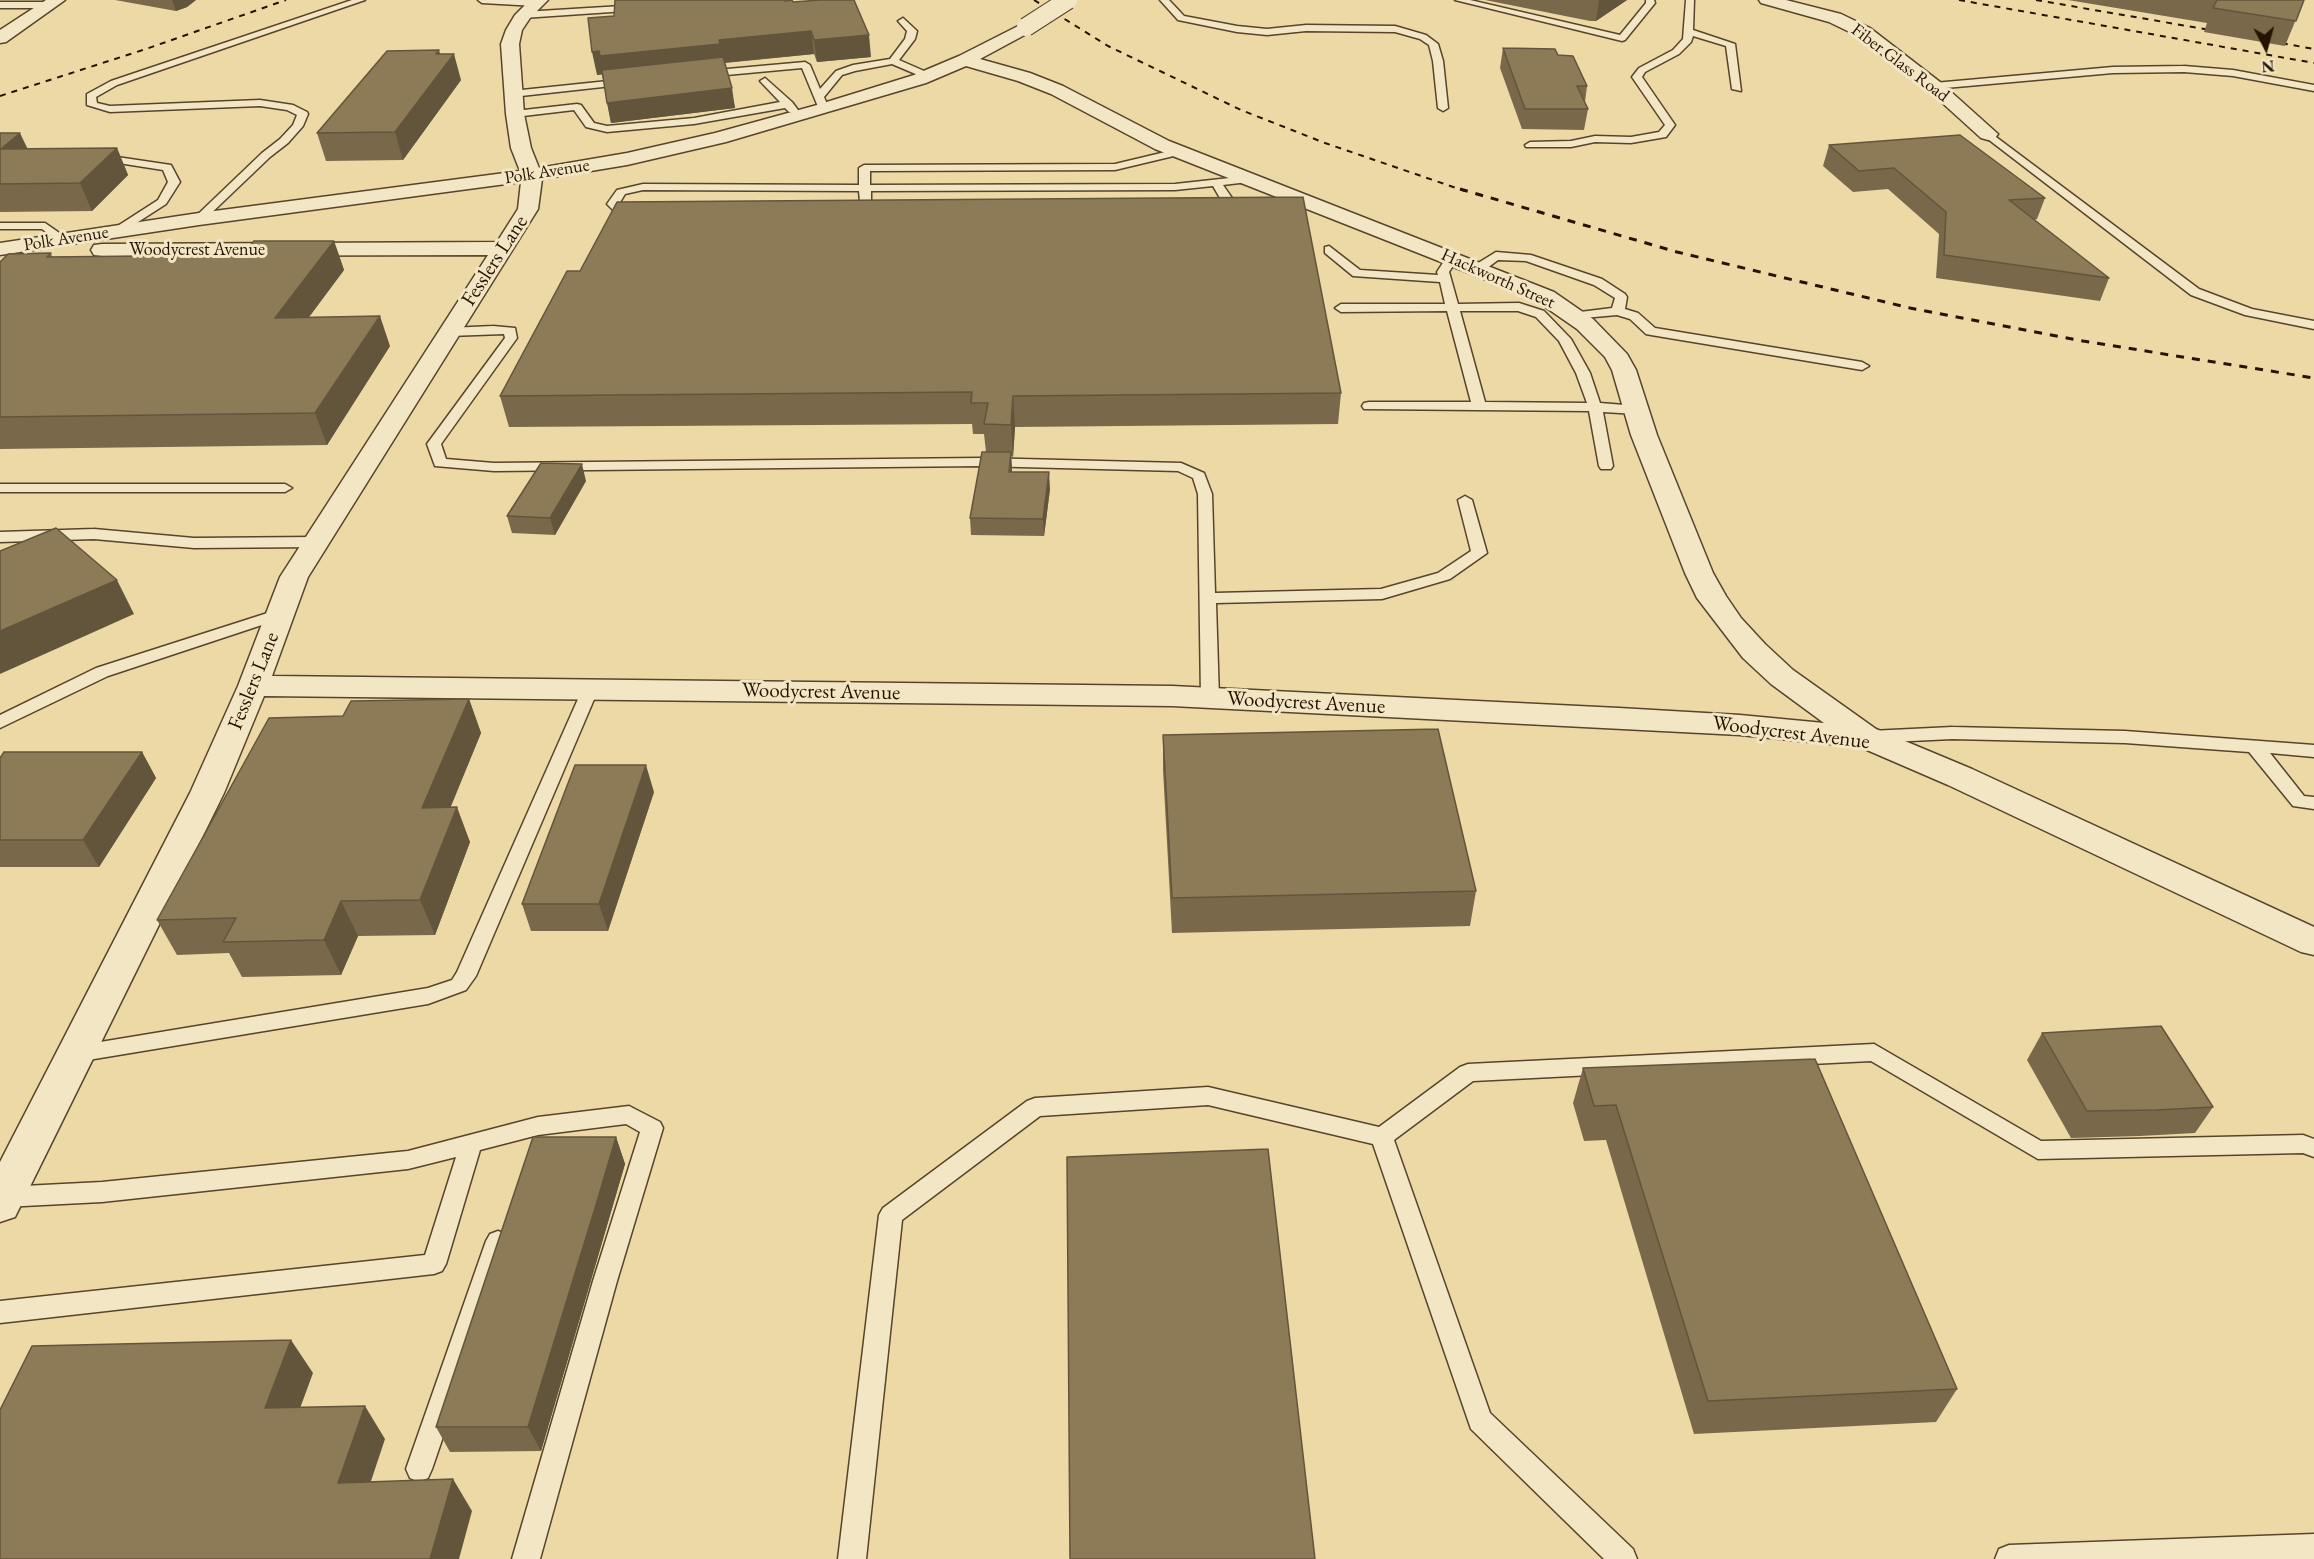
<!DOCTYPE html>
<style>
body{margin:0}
#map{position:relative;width:2314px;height:1559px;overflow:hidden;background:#edd9a6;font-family:"EB Garamond",serif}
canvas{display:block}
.north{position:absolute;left:2236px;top:18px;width:60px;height:60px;-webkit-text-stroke:4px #f3e6c5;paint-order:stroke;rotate:174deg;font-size:16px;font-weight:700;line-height:24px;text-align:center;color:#251300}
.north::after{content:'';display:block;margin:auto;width:21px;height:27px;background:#251300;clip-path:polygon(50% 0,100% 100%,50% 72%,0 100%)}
</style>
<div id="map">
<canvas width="2314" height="1559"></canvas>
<div class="north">N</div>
</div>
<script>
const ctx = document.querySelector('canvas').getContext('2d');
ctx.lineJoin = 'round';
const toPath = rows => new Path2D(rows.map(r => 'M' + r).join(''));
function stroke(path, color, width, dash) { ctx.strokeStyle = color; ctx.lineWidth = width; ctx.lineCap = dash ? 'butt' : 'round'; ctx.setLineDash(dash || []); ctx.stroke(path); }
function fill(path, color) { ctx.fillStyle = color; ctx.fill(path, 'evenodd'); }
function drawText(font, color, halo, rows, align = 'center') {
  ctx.font = font + ' "EB Garamond",serif'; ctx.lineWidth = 6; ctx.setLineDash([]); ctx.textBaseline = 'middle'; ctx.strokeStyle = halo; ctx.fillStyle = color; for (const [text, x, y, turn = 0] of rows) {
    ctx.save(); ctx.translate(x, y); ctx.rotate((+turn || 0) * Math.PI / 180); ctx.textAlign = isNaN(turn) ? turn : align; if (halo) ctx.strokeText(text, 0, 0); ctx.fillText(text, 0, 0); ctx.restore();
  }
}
const lane = toPath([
 [352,0,365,0,117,85,96,97,97,103,110,106,260,100,293,105,307,112,308,114,303,126,288,143,270,157,203,221,199,222,193,219,262,153,280,139,293,125,297,115,287,110,260,106,110,112,87,105,87,94,111,81,352,0],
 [478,0,530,0,540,3,536,6,482,3,478,0],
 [1160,0,1169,0,1184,16,1237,26,1267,29,1306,25,1395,26,1426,35,1438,44,1443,61,1448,108,1443,111,1438,108,1433,61,1429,45,1420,39,1395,32,1306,31,1267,35,1237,32,1178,20,1160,0],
 [1455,0,1470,0,1620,35,1646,3,1646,0,1654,0,1655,3,1625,40,1622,41,1455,0],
 [1686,0,1694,0,1693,30,1735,44,1741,91,1732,89,1726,46,1693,36,1691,42,1679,54,1645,72,1642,77,1675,125,1666,137,1631,143,1595,142,1571,147,1526,147,1525,145,1530,142,1571,141,1595,136,1631,137,1659,132,1665,125,1632,77,1639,68,1673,50,1683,39,1686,0],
 [0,2,50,2,54,5,50,8,0,8,0,2],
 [638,5,641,6,641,10,523,18,518,15,523,12,638,5],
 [903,18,917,31,915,39,899,60,931,74,931,78,925,78,892,64,855,71,842,75,824,97,829,109,828,111,819,109,802,68,705,77,700,74,705,71,805,62,810,65,820,89,836,71,853,65,890,59,905,39,907,31,898,21,903,18],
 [2184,66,2233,70,2314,85,2314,91,2233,76,2184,72,2113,73,1934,89,1929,86,1934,83,2113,67,2184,66],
 [765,78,792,102,798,110,797,112,789,112,785,108,694,124,607,132,586,127,574,110,515,117,510,114,515,111,577,104,581,105,594,123,607,126,694,118,780,102,760,81,765,78],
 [627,79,632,82,630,84,512,97,507,94,512,91,627,79],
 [1988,131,2199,289,2252,309,2314,321,2314,329,2245,315,2191,295,1984,136,1984,132,1988,131],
 [1178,149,1183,152,1182,154,1115,170,870,171,870,185,1175,184,1248,176,1253,179,1248,182,1223,185,1232,198,1229,208,1209,214,1203,211,1218,206,1220,198,1213,186,1175,190,871,191,871,208,882,209,884,211,878,214,861,213,859,191,643,190,625,194,619,204,640,208,640,212,613,210,607,204,617,190,643,184,859,185,859,168,864,165,1115,164,1178,149],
 [97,154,171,165,180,182,166,204,121,233,113,233,113,229,158,200,168,182,163,170,93,159,93,155,97,154],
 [0,223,45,223,68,239,66,241,58,241,42,229,0,229,0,223],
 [1329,246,1360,270,1438,275,1437,272,1448,255,1456,255,1458,258,1449,272,1458,304,1519,303,1544,311,1571,339,1590,373,1600,403,1637,406,1644,410,1637,414,1603,412,1613,466,1611,469,1601,469,1599,466,1589,411,1364,409,1362,406,1364,403,1369,402,1471,402,1447,311,1341,312,1335,308,1341,304,1445,304,1440,282,1353,276,1325,253,1325,247,1329,246],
 [1460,311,1518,311,1536,317,1559,341,1576,373,1587,403,1485,402,1460,311],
 [1496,252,1531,255,1602,279,1625,294,1627,297,1625,309,1638,313,1655,328,1862,362,1869,366,1862,370,1651,335,1646,334,1630,319,1617,315,1572,319,1570,316,1572,313,1612,308,1615,298,1594,285,1526,261,1498,260,1483,271,1475,271,1475,265,1496,252],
 [493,326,515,328,517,338,441,444,446,459,494,463,981,458,1181,463,1204,473,1212,494,1215,593,1381,589,1438,573,1471,551,1458,500,1465,496,1472,500,1487,553,1450,579,1382,599,1216,603,1219,698,1216,702,1210,703,1204,702,1201,698,1198,494,1193,478,1178,471,981,466,494,471,435,466,427,444,505,338,504,334,449,336,443,332,449,328,493,326],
 [0,484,285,484,292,488,285,492,0,492,0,484],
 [94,529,194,538,316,537,324,542,316,547,194,548,94,539,0,542,0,532,94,529],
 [280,609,288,614,286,617,108,676,0,728,0,715,96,668,280,609],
 [590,685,596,686,598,690,476,976,466,990,428,1004,76,1062,68,1060,65,1054,68,1048,76,1046,428,988,452,980,457,972,582,690,584,686,590,685],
 [1952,727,2125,731,2314,745,2314,757,2270,753,2304,796,2314,797,2314,809,2293,806,2249,752,2125,743,1952,739,1870,743,1864,741,1861,737,1864,733,1870,731,1952,727],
 [1874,1044,2041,1141,2303,1135,2314,1139,2314,1157,2303,1153,2038,1159,1871,1061,1473,1081,1394,1140,1490,1413,1633,1549,1637,1559,1604,1559,1471,1429,1373,1144,1208,1105,1040,1116,902,1220,866,1559,838,1559,879,1215,883,1208,1027,1101,1035,1098,1208,1087,1379,1127,1460,1067,1468,1064,1874,1044],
 [629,1106,660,1122,663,1128,617,1281,540,1559,512,1559,593,1281,640,1132,626,1124,538,1135,480,1150,446,1264,442,1271,434,1274,0,1323,0,1301,425,1255,456,1157,408,1169,102,1202,4,1207,0,1205,0,1189,4,1187,102,1182,408,1151,538,1117,629,1106],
 [498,1231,506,1234,510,1241,432,1469,428,1478,419,1482,410,1478,406,1469,486,1241,490,1234,498,1231],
 [2314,1534,2314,1559,1995,1559,1999,1549,2009,1545,2314,1534]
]);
const street = toPath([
 [46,0,65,0,6,42,0,43,0,30,46,0],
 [530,0,548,0,530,18,522,30,519,44,524,114,531,148,539,168,627,153,715,133,817,105,914,75,959,56,1026,22,1032,23,1034,27,1032,31,980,59,1030,73,1063,86,1169,141,1554,292,1593,319,1627,354,1636,370,1657,435,1713,573,1726,596,1741,618,1765,644,1793,670,1876,729,1972,769,2314,927,2314,955,2301,952,1948,785,1860,747,1740,735,1172,706,264,696,224,793,15,1217,0,1222,0,1162,190,793,238,686,280,577,488,255,102,256,94,255,91,250,94,245,102,244,497,242,518,209,521,182,199,225,0,255,0,243,199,213,520,171,511,148,506,114,501,44,506,30,515,15,530,0],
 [966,66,1018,81,1051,94,1155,149,1507,288,1538,302,1577,329,1605,357,1612,370,1631,435,1685,573,1697,598,1743,658,1771,684,1824,723,1740,715,1619,708,1172,686,272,676,308,577,538,209,542,179,627,165,726,142,926,83,966,66],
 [1759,0,1786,0,1841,14,1870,28,1940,82,1998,134,1995,138,1988,140,1981,138,1928,90,1858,36,1829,22,1761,3,1759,0]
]);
const railFar1 = toPath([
 [1034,0,1108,46,1241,110,1325,143,1465,191],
 [1959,0,2314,63],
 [2036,0,2222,32],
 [2270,41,2314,49],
 [0,96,146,49,286,0]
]);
const rail = toPath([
 [1460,189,1677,252,1910,308,2083,341,2314,378]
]);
const streetBridge = toPath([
 [1026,27,1068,0]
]);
const wall = toPath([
 [115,0,196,0,187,7,176,11],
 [1485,0,1627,0,1596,21,1590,21],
 [2068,0,2304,0,2285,46,2204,32,2207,23],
 [785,1,793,2,871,57,817,62,814,54,725,63,735,108,611,123,602,74,597,75,614,16],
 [1503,48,1558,55,1587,86,1585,102,1588,109,1584,130,1522,129,1500,68],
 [440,54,461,80,403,160,326,161,317,133],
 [0,133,28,149,117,148,128,175,92,211,0,212],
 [1829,145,2045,198,2037,219,2034,220,2109,278,2100,301,1936,278,1939,234,1888,189,1853,192,1823,166],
 [334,241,344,270,309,317,390,346,327,445,0,449,0,262,51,253,52,257,242,255],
 [567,271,1341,393,1338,424,1015,427,1013,457,1011,456,1012,472,1050,489,1044,536,971,535,970,518,986,452,984,434,973,434,972,424,509,427,500,396],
 [586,481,555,535,512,533,507,516],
 [469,699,481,733,450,807,470,842,435,935,358,936,341,975,242,977,229,953,177,955,157,920,343,716],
 [1163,735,1476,891,1470,926,1172,933,1163,770],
 [142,752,156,778,99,867,0,867,0,758],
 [654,792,608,931,531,931,522,904],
 [2042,1033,2213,1107,2195,1133,2140,1136,2071,1138,2027,1060],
 [1583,1068,1957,1389,1936,1422,1694,1434,1606,1140,1584,1141,1573,1103],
 [616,1137,625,1164,541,1451,450,1452,436,1427]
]);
const shadedWall = toPath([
 [172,0,196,0,187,7,176,11],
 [1599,0,1627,0,1596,21],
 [811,31,814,54,597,75,592,52],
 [869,35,871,57,817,62,814,40],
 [439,50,444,68,454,54,461,80,403,160,395,132],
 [732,88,735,108,611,123,607,103],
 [20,133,33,160,1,149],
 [117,148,128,175,92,211,80,183],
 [334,241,344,270,286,348,275,318],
 [380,316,390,346,327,445,315,413],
 [1013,396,1015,427,1013,457,1011,425],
 [1011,452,1012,469,1010,489,1009,472],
 [582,464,586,481,555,535,550,518],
 [1049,472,1050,489,1044,536,1043,519],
 [117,580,134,614,0,674,0,631],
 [469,699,481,733,436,843,422,808],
 [142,752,156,778,99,867,83,840],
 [646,765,654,792,608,931,599,904],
 [457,807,470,842,435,935,420,900],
 [341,901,358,936,341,975,324,940],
 [616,1137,625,1164,541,1451,528,1427],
 [291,1340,313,1373,288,1441,265,1408],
 [365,1406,385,1439,360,1514,338,1483],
 [453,1479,472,1511,459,1559,430,1559]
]);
const building = toPath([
 [615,0,784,0,785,1,792,0,793,2,820,0,854,0,869,35,814,40,811,31,719,40,720,44,600,56,599,51,592,52,588,18,614,16,615,0],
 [2217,0,2304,0,2296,21,2213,8,2217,0],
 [1503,48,1555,49,1558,55,1573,56,1587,86,1577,86,1588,109,1525,109,1503,48],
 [439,50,436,54,454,54,395,132,317,133,387,51,439,50],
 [723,57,732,88,607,103,602,70,723,57],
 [0,133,20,133,1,149,117,148,80,183,0,184,0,133],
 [1960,135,2045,198,2009,200,2109,278,1944,255,1946,212,1894,168,1859,171,1829,145,1960,135],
 [1303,197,1341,393,1013,396,1011,425,984,424,988,403,971,403,972,392,500,396,567,271,580,271,617,202,1303,197],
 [254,241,334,241,275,318,380,316,315,413,0,417,0,262,8,254,51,253,47,257,242,255,254,241],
 [982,452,1011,452,1009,472,1049,472,1043,519,970,518,982,452],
 [541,463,582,464,550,518,507,516,541,463],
 [56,528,117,580,0,631,0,551,56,528],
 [469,699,422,808,457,807,420,900,341,901,324,940,223,942,236,918,157,920,269,718,343,716,351,701,469,699],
 [1438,729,1476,891,1172,898,1163,735,1438,729],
 [4,752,142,752,83,840,0,840,0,758,4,752],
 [575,765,646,765,599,904,522,904,575,765],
 [2161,1026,2213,1107,2157,1110,2087,1111,2042,1033,2161,1026],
 [1815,1059,1957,1389,1708,1401,1616,1105,1594,1106,1583,1068,1815,1059],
 [533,1137,616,1137,596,1205,528,1427,436,1427,533,1137],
 [1268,1149,1315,1559,1070,1559,1067,1157,1268,1149],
 [291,1340,265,1408,365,1406,338,1483,453,1479,430,1559,0,1559,0,1410,32,1346,291,1340]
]);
const farStreetnames = [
 ["Fiber Glass Road",1900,63,37],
 ["Polk Avenue",547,172,-9],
 ["Polk Avenue",66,239,-9],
 ["Woodycrest Avenue",197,250],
 ["Hackworth Street",1498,279,24]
];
const streetNames = [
 ["Fesslers Lane",495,261,-57],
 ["Fesslers Lane",254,681,-68],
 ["Woodycrest Avenue",821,692,1],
 ["Woodycrest Avenue",1306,703,3],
 ["Woodycrest Avenue",1791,733,7]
];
stroke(lane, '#57442a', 3);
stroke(street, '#57442a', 3);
fill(lane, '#f3e6c5');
fill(street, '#f3e6c5');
stroke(railFar1, '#251300', 2, [6, 6]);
stroke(rail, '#251300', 3, [8, 8]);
stroke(streetBridge, '#57442a', 20, []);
stroke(streetBridge, '#f3e6c5', 18);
fill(wall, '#79694a');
fill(shadedWall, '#63553c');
fill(building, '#8d7a56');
stroke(building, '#63553c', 1.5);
drawText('18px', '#251300', '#f3e6c5', farStreetnames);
drawText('21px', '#251300', '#f3e6c5', streetNames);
</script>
